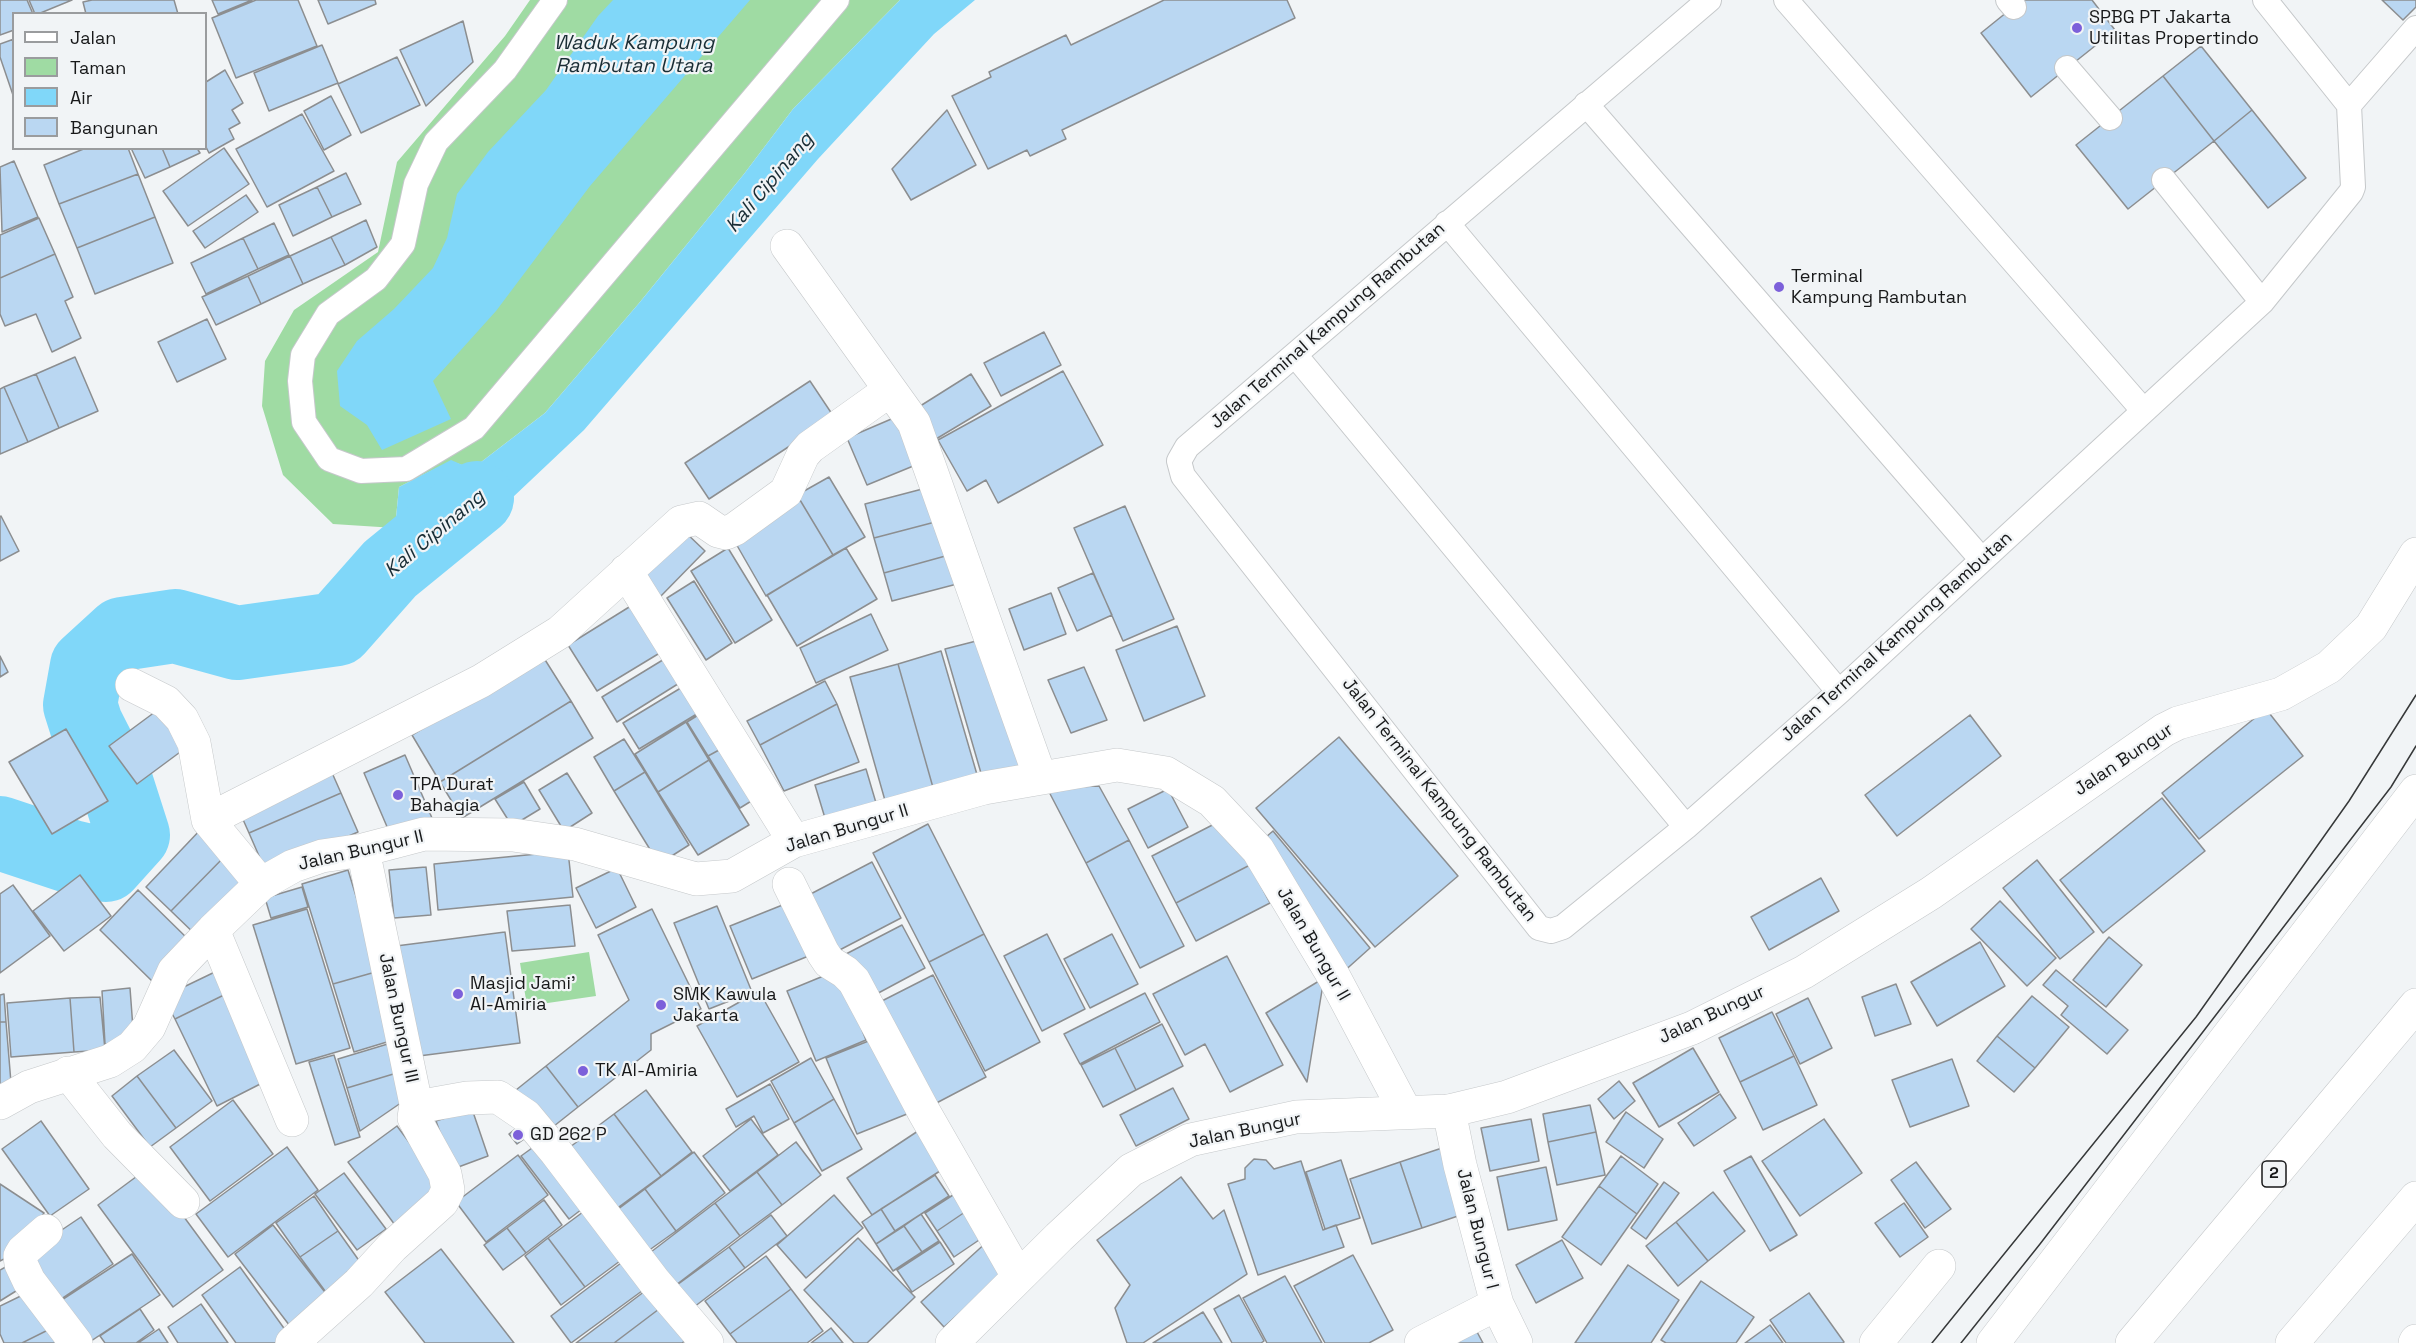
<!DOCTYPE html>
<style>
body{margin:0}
#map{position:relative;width:2416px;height:1343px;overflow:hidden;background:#f1f4f6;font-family:"Space Grotesk",sans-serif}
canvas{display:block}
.legend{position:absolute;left:12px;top:12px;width:195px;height:138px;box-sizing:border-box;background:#f1f4f6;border:2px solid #9a9c9e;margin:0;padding:8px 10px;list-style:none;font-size:18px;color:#18191a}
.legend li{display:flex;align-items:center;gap:12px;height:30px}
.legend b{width:30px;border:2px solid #9a9c9e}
</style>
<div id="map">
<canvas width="2416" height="1343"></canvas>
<ul class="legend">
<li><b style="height:8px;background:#fff"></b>Jalan</li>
<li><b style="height:16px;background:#9fdba3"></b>Taman</li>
<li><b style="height:16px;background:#80d7f9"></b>Air</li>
<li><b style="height:16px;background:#bad7f2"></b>Bangunan</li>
</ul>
</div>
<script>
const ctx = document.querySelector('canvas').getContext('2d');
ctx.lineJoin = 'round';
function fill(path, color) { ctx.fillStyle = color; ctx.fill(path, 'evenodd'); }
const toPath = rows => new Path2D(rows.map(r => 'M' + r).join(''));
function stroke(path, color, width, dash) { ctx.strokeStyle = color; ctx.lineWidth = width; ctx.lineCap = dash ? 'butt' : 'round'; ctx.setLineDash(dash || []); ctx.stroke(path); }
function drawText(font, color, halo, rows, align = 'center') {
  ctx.font = font + ' "Space Grotesk",sans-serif'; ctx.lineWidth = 4.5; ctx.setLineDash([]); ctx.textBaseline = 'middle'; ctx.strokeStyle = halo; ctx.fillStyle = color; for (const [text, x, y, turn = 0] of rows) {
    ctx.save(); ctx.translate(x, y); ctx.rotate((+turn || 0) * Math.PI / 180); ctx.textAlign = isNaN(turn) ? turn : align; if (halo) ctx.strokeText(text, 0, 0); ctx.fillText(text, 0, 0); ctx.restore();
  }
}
const green = toPath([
 [530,0,900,0,793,109,744,174,640,302,545,413,472,469,451,461,399,487,395,528,333,524,283,475,262,406,265,361,294,310,378,252,397,162,505,36],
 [589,952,596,996,527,1006,520,963]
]);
const water = toPath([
 [613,0,750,0,590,186,496,311,433,381,451,419,382,450,367,425,340,406,337,371,357,341,394,309,433,268,447,238,457,194,488,152,546,90,598,16],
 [900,0,975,0,934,34,818,159,584,430,404,600,395,528,399,487,451,460,472,469,545,413,640,302,744,174,793,109]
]);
const river = toPath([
 [0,833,72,857,106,865,133,835,117,785,86,724,80,705,87,666,122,634,175,626,237,643,337,629,390,569,477,498]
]);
const building = toPath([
 [0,0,27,0,33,14,14,14,14,30,0,35,0,0],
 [29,0,72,0,38,14,35,14,29,0],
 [92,0,174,0,178,14,86,14,83,2,92,0],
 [212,0,252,0,218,14,212,0],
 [256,0,298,0,317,46,236,78,212,18,256,0],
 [318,0,375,0,376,4,328,24,318,0],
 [1164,0,1287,0,1295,18,1062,130,1066,139,1030,156,1027,150,988,169,952,96,991,77,989,72,1066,35,1071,45,1164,0],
 [2022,0,2092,0,2115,30,2031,97,1981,33,2022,0],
 [2382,0,2416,0,2416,7,2403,20,2382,0],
 [463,21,473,62,426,106,400,50,463,21],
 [14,39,14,98,0,57,0,44,14,39],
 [322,45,338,83,269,111,254,73,322,45],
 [2201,46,2252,110,2214,141,2163,76,2201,46],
 [397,57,420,105,361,133,338,84,397,57],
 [225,70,243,103,232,110,240,123,229,129,234,139,209,153,206,147,206,82,225,70],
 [2163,76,2214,141,2128,209,2076,145,2163,76],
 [331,96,351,135,324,150,304,111,331,96],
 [947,110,976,165,911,200,892,169,947,110],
 [2252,110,2306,178,2268,208,2214,141,2252,110],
 [302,114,334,171,267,207,236,149,302,114],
 [86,148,128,148,138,174,59,204,44,165,86,148],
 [131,148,162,148,170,167,145,178,131,148],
 [162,148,197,148,200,153,170,167,162,148],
 [224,148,249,184,188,226,163,191,224,148],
 [14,161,38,217,2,232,0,167,14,161],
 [346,173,361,204,332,217,317,187,346,173],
 [138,174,155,217,77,248,59,204,138,174],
 [317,187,332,217,293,236,279,205,317,187],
 [246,195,258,212,205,248,193,231,246,195],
 [155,217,173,263,95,294,77,248,155,217],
 [39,218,55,254,0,278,0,235,39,218],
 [366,220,377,247,345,265,331,237,366,220],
 [274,223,289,255,258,269,243,238,274,223],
 [331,237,345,265,303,284,290,256,331,237],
 [243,238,258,269,206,294,191,263,243,238],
 [55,254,73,297,65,301,81,338,52,352,36,314,5,326,0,314,0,278,55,254],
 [290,256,303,284,261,304,248,276,290,256],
 [248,276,261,304,216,325,202,297,248,276],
 [207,319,226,359,177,382,158,342,207,319],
 [1044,332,1061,365,1001,396,984,363,1044,332],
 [75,357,98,411,59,428,36,374,75,357],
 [1063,371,1103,445,998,503,986,480,967,491,938,440,1063,371],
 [36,374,59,428,28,442,4,387,36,374],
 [971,374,991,406,936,439,917,408,971,374],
 [810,381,834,417,709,499,685,463,810,381],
 [4,387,28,442,0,454,0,389,4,387],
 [903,414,923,462,867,485,847,438,903,414],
 [829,477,865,537,833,555,797,495,829,477],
 [930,487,939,521,874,538,865,504,930,487],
 [797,495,833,555,766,596,731,535,797,495],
 [1125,506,1174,619,1123,641,1074,528,1125,506],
 [1,516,19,551,0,561,0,517,1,516],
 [939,521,949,555,884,573,874,538,939,521],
 [683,530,705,551,658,599,636,578,683,530],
 [728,548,772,620,735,643,691,571,728,548],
 [846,548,877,599,797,646,767,595,846,548],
 [949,555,957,584,892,601,884,573,949,555],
 [1093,573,1112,615,1077,631,1058,588,1093,573],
 [694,581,732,643,706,660,667,598,694,581],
 [1051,593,1066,634,1024,650,1009,609,1051,593],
 [634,604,663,651,597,691,568,645,634,604],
 [871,614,888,650,816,683,800,648,871,614],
 [1177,626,1205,696,1144,721,1116,650,1177,626],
 [988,638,1025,768,983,780,945,649,988,638],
 [941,651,978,778,934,791,898,664,941,651],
 [542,655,571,701,440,782,412,735,542,655],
 [0,656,8,672,0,677,0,656],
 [666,658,681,682,617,722,602,697,666,658],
 [898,664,934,791,886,804,850,677,898,664],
 [1084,667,1107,720,1071,733,1048,680,1084,667],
 [825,681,837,704,760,745,747,721,825,681],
 [689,683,705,709,639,749,623,723,689,683],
 [571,701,593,738,462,818,440,782,571,701],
 [837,704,859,762,784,791,760,745,837,704],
 [163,706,191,744,137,784,109,746,163,706],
 [708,709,730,744,708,756,687,722,708,709],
 [2266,709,2303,756,2199,839,2162,793,2266,709],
 [1970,715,2001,756,1897,836,1865,795,1970,715],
 [686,722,709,760,658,792,635,754,686,722],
 [66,729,108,801,52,834,9,762,66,729],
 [1339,737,1458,876,1375,947,1256,808,1339,737],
 [624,739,645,772,614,791,594,757,624,739],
 [730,744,761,795,740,808,708,756,730,744],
 [405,755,432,818,391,836,364,773,405,755],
 [709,760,749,825,698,855,658,792,709,760],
 [329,766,341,793,249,833,237,806,329,766],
 [866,769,879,813,828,828,815,785,866,769],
 [645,772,689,845,659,864,614,791,645,772],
 [567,773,592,813,564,831,539,790,567,773],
 [524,782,540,809,512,826,495,799,524,782],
 [1099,786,1129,840,1086,863,1047,788,1099,786],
 [1168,789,1188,827,1148,848,1128,809,1168,789],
 [341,793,358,832,266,872,249,833,341,793],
 [2162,798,2205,851,2103,933,2060,880,2162,798],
 [1226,818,1250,865,1176,903,1152,856,1226,818],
 [928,824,984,934,929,962,873,853,928,824],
 [203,827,229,852,171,911,146,887,203,827],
 [1273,831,1370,948,1341,974,1259,843,1273,831],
 [1129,840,1184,946,1140,968,1086,863,1129,840],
 [568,851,573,897,438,910,434,864,568,851],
 [229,852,257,880,200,939,171,911,229,852],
 [2037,860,2094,932,2060,959,2003,888,2037,860],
 [872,862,901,918,830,955,801,899,872,862],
 [1250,865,1270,903,1196,941,1176,903,1250,865],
 [426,867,431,915,394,918,389,870,426,867],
 [617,868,636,907,596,928,576,888,617,868],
 [348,870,379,971,333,984,302,884,348,870],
 [80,875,111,916,64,951,33,911,80,875],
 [1821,878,1839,911,1769,950,1751,917,1821,878],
 [13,885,50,936,0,973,0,894,13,885],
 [302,887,308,907,271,918,265,898,302,887],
 [138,890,192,943,154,983,100,930,138,890],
 [2000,901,2056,958,2027,986,1971,929,2000,901],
 [790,902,811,955,752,979,730,926,790,902],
 [570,905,575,946,512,951,507,911,570,905],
 [717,906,752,992,709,1009,674,923,717,906],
 [307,909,350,1048,296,1064,253,925,307,909],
 [652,909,701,1009,651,1034,651,1050,578,1107,546,1066,629,1000,598,935,652,909],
 [902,925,925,968,869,998,846,954,902,925],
 [505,932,520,1043,411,1057,396,946,505,932],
 [984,934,1040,1042,985,1071,929,962,984,934],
 [1047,934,1085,1009,1042,1031,1004,956,1047,934],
 [1112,934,1138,984,1090,1008,1064,959,1112,934],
 [2109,937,2142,965,2106,1007,2073,980,2109,937],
 [1980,942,2005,986,1937,1026,1911,982,1980,942],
 [1227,956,1283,1065,1230,1092,1205,1044,1185,1055,1153,994,1227,956],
 [219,970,230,992,175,1019,163,997,219,970],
 [838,970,866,1040,816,1061,787,991,838,970],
 [2056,970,2128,1030,2107,1054,2061,1015,2068,1006,2043,985,2056,970],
 [379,971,400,1038,354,1052,333,984,379,971],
 [933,975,986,1077,925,1109,872,1006,933,975],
 [1324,978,1307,1082,1266,1013,1324,978],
 [1896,984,1911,1024,1875,1036,1862,997,1896,984],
 [130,988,134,1042,105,1044,102,991,130,988],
 [759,991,799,1062,737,1097,697,1026,759,991],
 [230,992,272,1078,217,1106,175,1019,230,992],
 [1145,993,1160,1022,1080,1064,1064,1034,1145,993],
 [4,994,6,1022,0,1022,0,995,4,994],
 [2032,996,2069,1027,2035,1068,1997,1036,2032,996],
 [100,997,105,1050,74,1052,70,998,100,997],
 [70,998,74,1052,11,1057,7,1003,70,998],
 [1808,998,1832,1048,1800,1064,1776,1014,1808,998],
 [1772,1012,1794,1056,1740,1082,1719,1038,1772,1012],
 [0,1022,6,1022,12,1095,0,1096,0,1022],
 [1162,1024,1183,1066,1136,1090,1115,1048,1162,1024],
 [881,1036,912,1112,857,1134,826,1058,881,1036],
 [1997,1036,2035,1068,2014,1092,1977,1061,1997,1036],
 [391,1043,400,1072,347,1088,338,1059,391,1043],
 [1115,1048,1136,1090,1103,1107,1081,1065,1115,1048],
 [1693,1048,1719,1092,1659,1127,1633,1083,1693,1048],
 [174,1050,212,1101,176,1128,137,1076,174,1050],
 [334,1055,360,1137,335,1145,309,1062,334,1055],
 [1794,1056,1817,1105,1763,1130,1740,1082,1794,1056],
 [811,1058,834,1099,794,1123,771,1081,811,1058],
 [1952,1059,1969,1106,1910,1127,1892,1080,1952,1059],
 [546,1066,578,1107,549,1130,516,1090,546,1066],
 [400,1072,408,1098,360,1131,347,1088,400,1072],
 [137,1076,176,1128,150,1147,112,1096,137,1076],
 [1619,1081,1635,1101,1614,1119,1598,1099,1619,1081],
 [770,1084,789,1119,763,1133,754,1116,736,1127,726,1109,770,1084],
 [1173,1088,1189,1119,1136,1146,1120,1115,1173,1088],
 [646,1090,692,1152,661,1176,614,1114,646,1090],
 [1720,1094,1736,1118,1694,1146,1678,1123,1720,1094],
 [834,1099,862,1149,822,1171,794,1123,834,1099],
 [233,1100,273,1154,210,1201,170,1147,233,1100],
 [1590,1105,1596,1132,1548,1142,1543,1114,1590,1105],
 [472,1109,488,1156,453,1169,436,1121,472,1109],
 [1626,1112,1663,1139,1644,1168,1606,1142,1626,1112],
 [614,1114,661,1176,616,1209,570,1147,614,1114],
 [751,1119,778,1155,730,1191,703,1156,751,1119],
 [1531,1119,1539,1161,1490,1171,1481,1128,1531,1119],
 [1824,1119,1862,1173,1800,1216,1762,1161,1824,1119],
 [41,1121,89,1189,50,1216,2,1149,41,1121],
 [397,1126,444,1189,395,1225,348,1162,397,1126],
 [519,1126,527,1137,517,1144,509,1134,519,1126],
 [918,1131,943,1169,872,1215,847,1178,918,1131],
 [1596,1132,1605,1175,1557,1185,1548,1142,1596,1132],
 [796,1142,821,1175,782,1205,757,1172,796,1142],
 [539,1143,586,1206,569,1219,521,1156,539,1143],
 [1448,1146,1470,1212,1422,1228,1400,1162,1448,1146],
 [287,1147,318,1190,228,1257,196,1214,287,1147],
 [694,1152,725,1193,676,1231,645,1189,694,1152],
 [518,1155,548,1195,486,1242,456,1202,518,1155],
 [1621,1156,1658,1184,1637,1214,1599,1186,1621,1156],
 [1751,1156,1797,1235,1770,1251,1724,1171,1751,1156],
 [1254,1159,1266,1160,1274,1169,1301,1161,1323,1230,1336,1225,1344,1247,1258,1275,1228,1184,1245,1179,1245,1168,1254,1159],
 [1341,1160,1360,1218,1325,1229,1306,1172,1341,1160],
 [1400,1162,1422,1228,1372,1244,1350,1179,1400,1162],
 [1916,1162,1951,1209,1925,1228,1891,1180,1916,1162],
 [1546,1167,1557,1220,1508,1230,1497,1177,1546,1167],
 [148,1168,223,1270,173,1307,98,1205,148,1168],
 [757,1172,782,1205,740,1236,715,1203,757,1172],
 [344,1173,386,1229,357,1250,315,1194,344,1173],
 [935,1175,949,1196,895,1231,881,1209,935,1175],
 [1181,1177,1213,1219,1224,1210,1247,1274,1143,1343,1127,1343,1115,1308,1130,1285,1097,1240,1181,1177],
 [1664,1182,1679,1193,1646,1239,1631,1228,1664,1182],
 [0,1184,44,1213,20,1250,0,1261,0,1184],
 [1599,1186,1637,1214,1601,1265,1562,1237,1599,1186],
 [645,1189,676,1231,648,1251,617,1210,645,1189],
 [1713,1192,1745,1231,1708,1261,1676,1222,1713,1192],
 [834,1195,863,1228,806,1278,777,1245,834,1195],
 [953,1195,965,1212,937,1231,925,1213,953,1195],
 [314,1196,338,1231,300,1257,276,1223,314,1196],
 [544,1200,562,1225,526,1253,507,1228,544,1200],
 [715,1203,740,1236,672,1288,647,1255,715,1203],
 [1904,1203,1928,1237,1900,1257,1875,1223,1904,1203],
 [587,1209,624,1258,585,1287,548,1238,587,1209],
 [881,1209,895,1231,876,1244,862,1222,881,1209],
 [965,1212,982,1238,954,1257,937,1231,965,1212],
 [921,1214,939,1241,922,1252,904,1226,921,1214],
 [771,1215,787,1236,745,1268,729,1247,771,1215],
 [81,1217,113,1264,58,1301,26,1254,81,1217],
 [1676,1222,1708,1261,1678,1286,1646,1246,1676,1222],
 [273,1225,331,1300,293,1330,235,1254,273,1225],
 [904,1226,922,1252,893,1271,876,1244,904,1226],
 [507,1228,526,1253,503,1270,484,1245,507,1228],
 [338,1231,365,1269,328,1295,300,1257,338,1231],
 [548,1238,585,1287,561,1305,525,1256,548,1238],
 [858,1238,915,1297,867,1343,854,1343,804,1290,858,1238],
 [989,1240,1012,1266,944,1327,921,1302,989,1240],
 [1562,1240,1583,1278,1536,1303,1516,1265,1562,1240],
 [940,1242,954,1264,912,1292,897,1270,940,1242],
 [729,1247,745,1268,694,1307,677,1285,729,1247],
 [441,1249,514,1343,425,1343,385,1292,441,1249],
 [132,1254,160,1295,88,1343,54,1305,132,1254],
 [1353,1255,1393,1330,1369,1343,1325,1343,1294,1286,1353,1255],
 [766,1256,791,1289,730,1334,705,1301,766,1256],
 [625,1260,646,1288,571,1343,551,1316,625,1260],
 [11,1264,24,1286,0,1301,0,1270,11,1264],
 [1628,1265,1679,1300,1651,1343,1575,1343,1628,1265],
 [240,1267,291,1338,284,1343,236,1343,202,1295,240,1267],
 [1285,1276,1322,1343,1267,1343,1243,1298,1285,1276],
 [1701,1281,1754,1317,1736,1343,1666,1343,1661,1340,1701,1281],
 [653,1285,667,1303,614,1343,576,1343,653,1285],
 [791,1289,823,1331,807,1343,737,1343,730,1334,791,1289],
 [33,1290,52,1328,22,1343,4,1343,0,1334,0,1306,33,1290],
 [1809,1293,1844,1342,1843,1343,1786,1343,1770,1320,1809,1293],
 [1239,1295,1264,1341,1261,1343,1232,1343,1214,1309,1239,1295],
 [667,1303,691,1336,682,1343,614,1343,667,1303],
 [201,1304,228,1343,178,1343,168,1327,201,1304],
 [140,1309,154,1330,136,1343,105,1343,100,1336,140,1309],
 [1203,1312,1222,1343,1153,1343,1203,1312],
 [1770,1325,1783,1343,1745,1343,1770,1325],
 [52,1328,59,1343,22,1343,52,1328],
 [831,1328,843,1343,811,1343,831,1328],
 [159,1329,168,1343,138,1343,159,1329],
 [1476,1330,1483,1343,1454,1343,1476,1330]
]);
const service = toPath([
 [555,0,505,70,436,142,416,184,403,244,376,279,328,314,303,355,300,381,304,422,329,459,361,471,406,469,474,428,837,0],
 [1709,0,1187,447,1179,461,1183,476,1539,928,1551,931,1563,927,1686,827,1839,692,2262,302,2351,192,2353,187,2349,105,2416,28],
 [1786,0,2143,410],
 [2008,0,2014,7],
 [2265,0,2349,105],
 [2067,68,2110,118],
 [1586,104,1982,560],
 [2164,180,2262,302],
 [1447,223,1839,692],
 [1295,355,1686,827]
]);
const minor = toPath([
 [787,246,914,423,1040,777],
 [626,571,794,841],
 [132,685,166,702,182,719,194,743,208,820,261,884],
 [208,820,481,681,560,632,681,522,699,518,718,531,726,533,735,529,786,492,803,455,810,447,890,390],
 [363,850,416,1104,428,1105,467,1098,498,1097,526,1116,556,1152,654,1281,707,1343],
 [789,884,823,953,829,962,845,972,854,981,924,1112,1018,1276],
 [213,930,292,1120],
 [68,1073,117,1135,183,1202],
 [0,1103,29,1087,110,1061,132,1047,149,1027,174,971,213,930,261,884,293,866,322,856,363,850,424,834,513,835,575,844,696,879,732,876,794,841,984,788,1117,765,1166,773,1212,801,1258,850,1334,977,1405,1111],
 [1449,1111,1460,1165,1497,1304,1516,1343],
 [46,1231,23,1251,20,1256,21,1264,29,1281,76,1343],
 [292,1343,359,1283,392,1247,442,1202,448,1190,445,1174,414,1118,416,1104],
 [1421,1343,1497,1304],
 [1876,1343,1939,1266]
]);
const tertiary = toPath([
 [952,1343,1059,1237,1131,1170,1190,1140,1296,1117,1449,1111,1507,1097,1692,1028,1804,972,1931,893,2164,730,2178,723,2281,694,2329,667,2371,627,2416,554]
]);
const motorway = toPath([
 [1993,1343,2416,791],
 [2132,1343,2416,1005],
 [2292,1343,2416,1198],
 [2415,1343,2416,1341]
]);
const tram = toPath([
 [1932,1343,2196,1017,2349,801,2416,695],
 [1961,1343,2040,1244,2391,787,2416,746]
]);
const markers = [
 [2077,28,6,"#7c60da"],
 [1779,287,6,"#7c60da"],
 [398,795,6,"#7c60da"],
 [458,994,6,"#7c60da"],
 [661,1005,6,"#7c60da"],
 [583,1071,6,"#7c60da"],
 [518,1135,6,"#7c60da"]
];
const shields = [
 [2274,1174,24]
];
const shieldNames = [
 ["2",2274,1174]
];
const poiNames = [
 ["SPBG PT Jakarta",2089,18],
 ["Utilitas Propertindo",2089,39],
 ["Terminal",1791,277],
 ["Kampung Rambutan",1791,298],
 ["TPA Durat",410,785],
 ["Bahagia",410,806],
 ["Masjid Jami'",470,984],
 ["Al-Amiria",470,1005],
 ["SMK Kawula",673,995],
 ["Jakarta",673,1016],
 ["TK Al-Amiria",595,1071],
 ["GD 262 P",530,1135]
];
const streetNames = [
 ["Jalan Terminal Kampung Rambutan",1328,326,-41],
 ["Jalan Terminal Kampung Rambutan",1897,637,-42],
 ["Jalan Bungur",2124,760,-34],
 ["Jalan Terminal Kampung Rambutan",1439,800,52],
 ["Jalan Bungur II",847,829,-17],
 ["Jalan Bungur II",361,851,-13],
 ["Jalan Bungur II",1313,944,60],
 ["Jalan Bungur",1712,1015,-25],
 ["Jalan Bungur III",398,1018,78],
 ["Jalan Bungur",1245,1131,-12],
 ["Jalan Bungur I",1477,1229,76]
];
const waterNames = [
 ["Waduk Kampung",634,44],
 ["Rambutan Utara",634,67],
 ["Kali Cipinang",770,183,-50],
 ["Kali Cipinang",435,534,-40]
];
fill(green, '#9fdba3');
fill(water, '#80d7f9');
stroke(river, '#80d7f9', 74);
fill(building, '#bad7f2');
stroke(building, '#8c8e90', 1.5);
stroke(service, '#c5c8ca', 26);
stroke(minor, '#c5c8ca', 34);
stroke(tertiary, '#c5c8ca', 34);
stroke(motorway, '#c5c8ca', 34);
stroke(service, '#fff', 24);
stroke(minor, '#fff', 33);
stroke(tertiary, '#fff', 33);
stroke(motorway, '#fff', 33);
stroke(tram, '#363839', 1.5);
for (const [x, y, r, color] of markers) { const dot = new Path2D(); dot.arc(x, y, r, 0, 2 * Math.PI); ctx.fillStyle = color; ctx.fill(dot); stroke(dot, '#f1f4f6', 2); }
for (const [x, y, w] of shields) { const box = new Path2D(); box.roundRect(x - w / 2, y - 13, w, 26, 4.5); ctx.fillStyle = '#f1f4f6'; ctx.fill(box); stroke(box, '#18191a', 1.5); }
drawText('bold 16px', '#18191a', null, shieldNames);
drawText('18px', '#18191a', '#f1f4f6', poiNames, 'left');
drawText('18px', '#18191a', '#f1f4f6', streetNames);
drawText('italic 20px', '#192d35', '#f1f4f6', waterNames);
</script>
